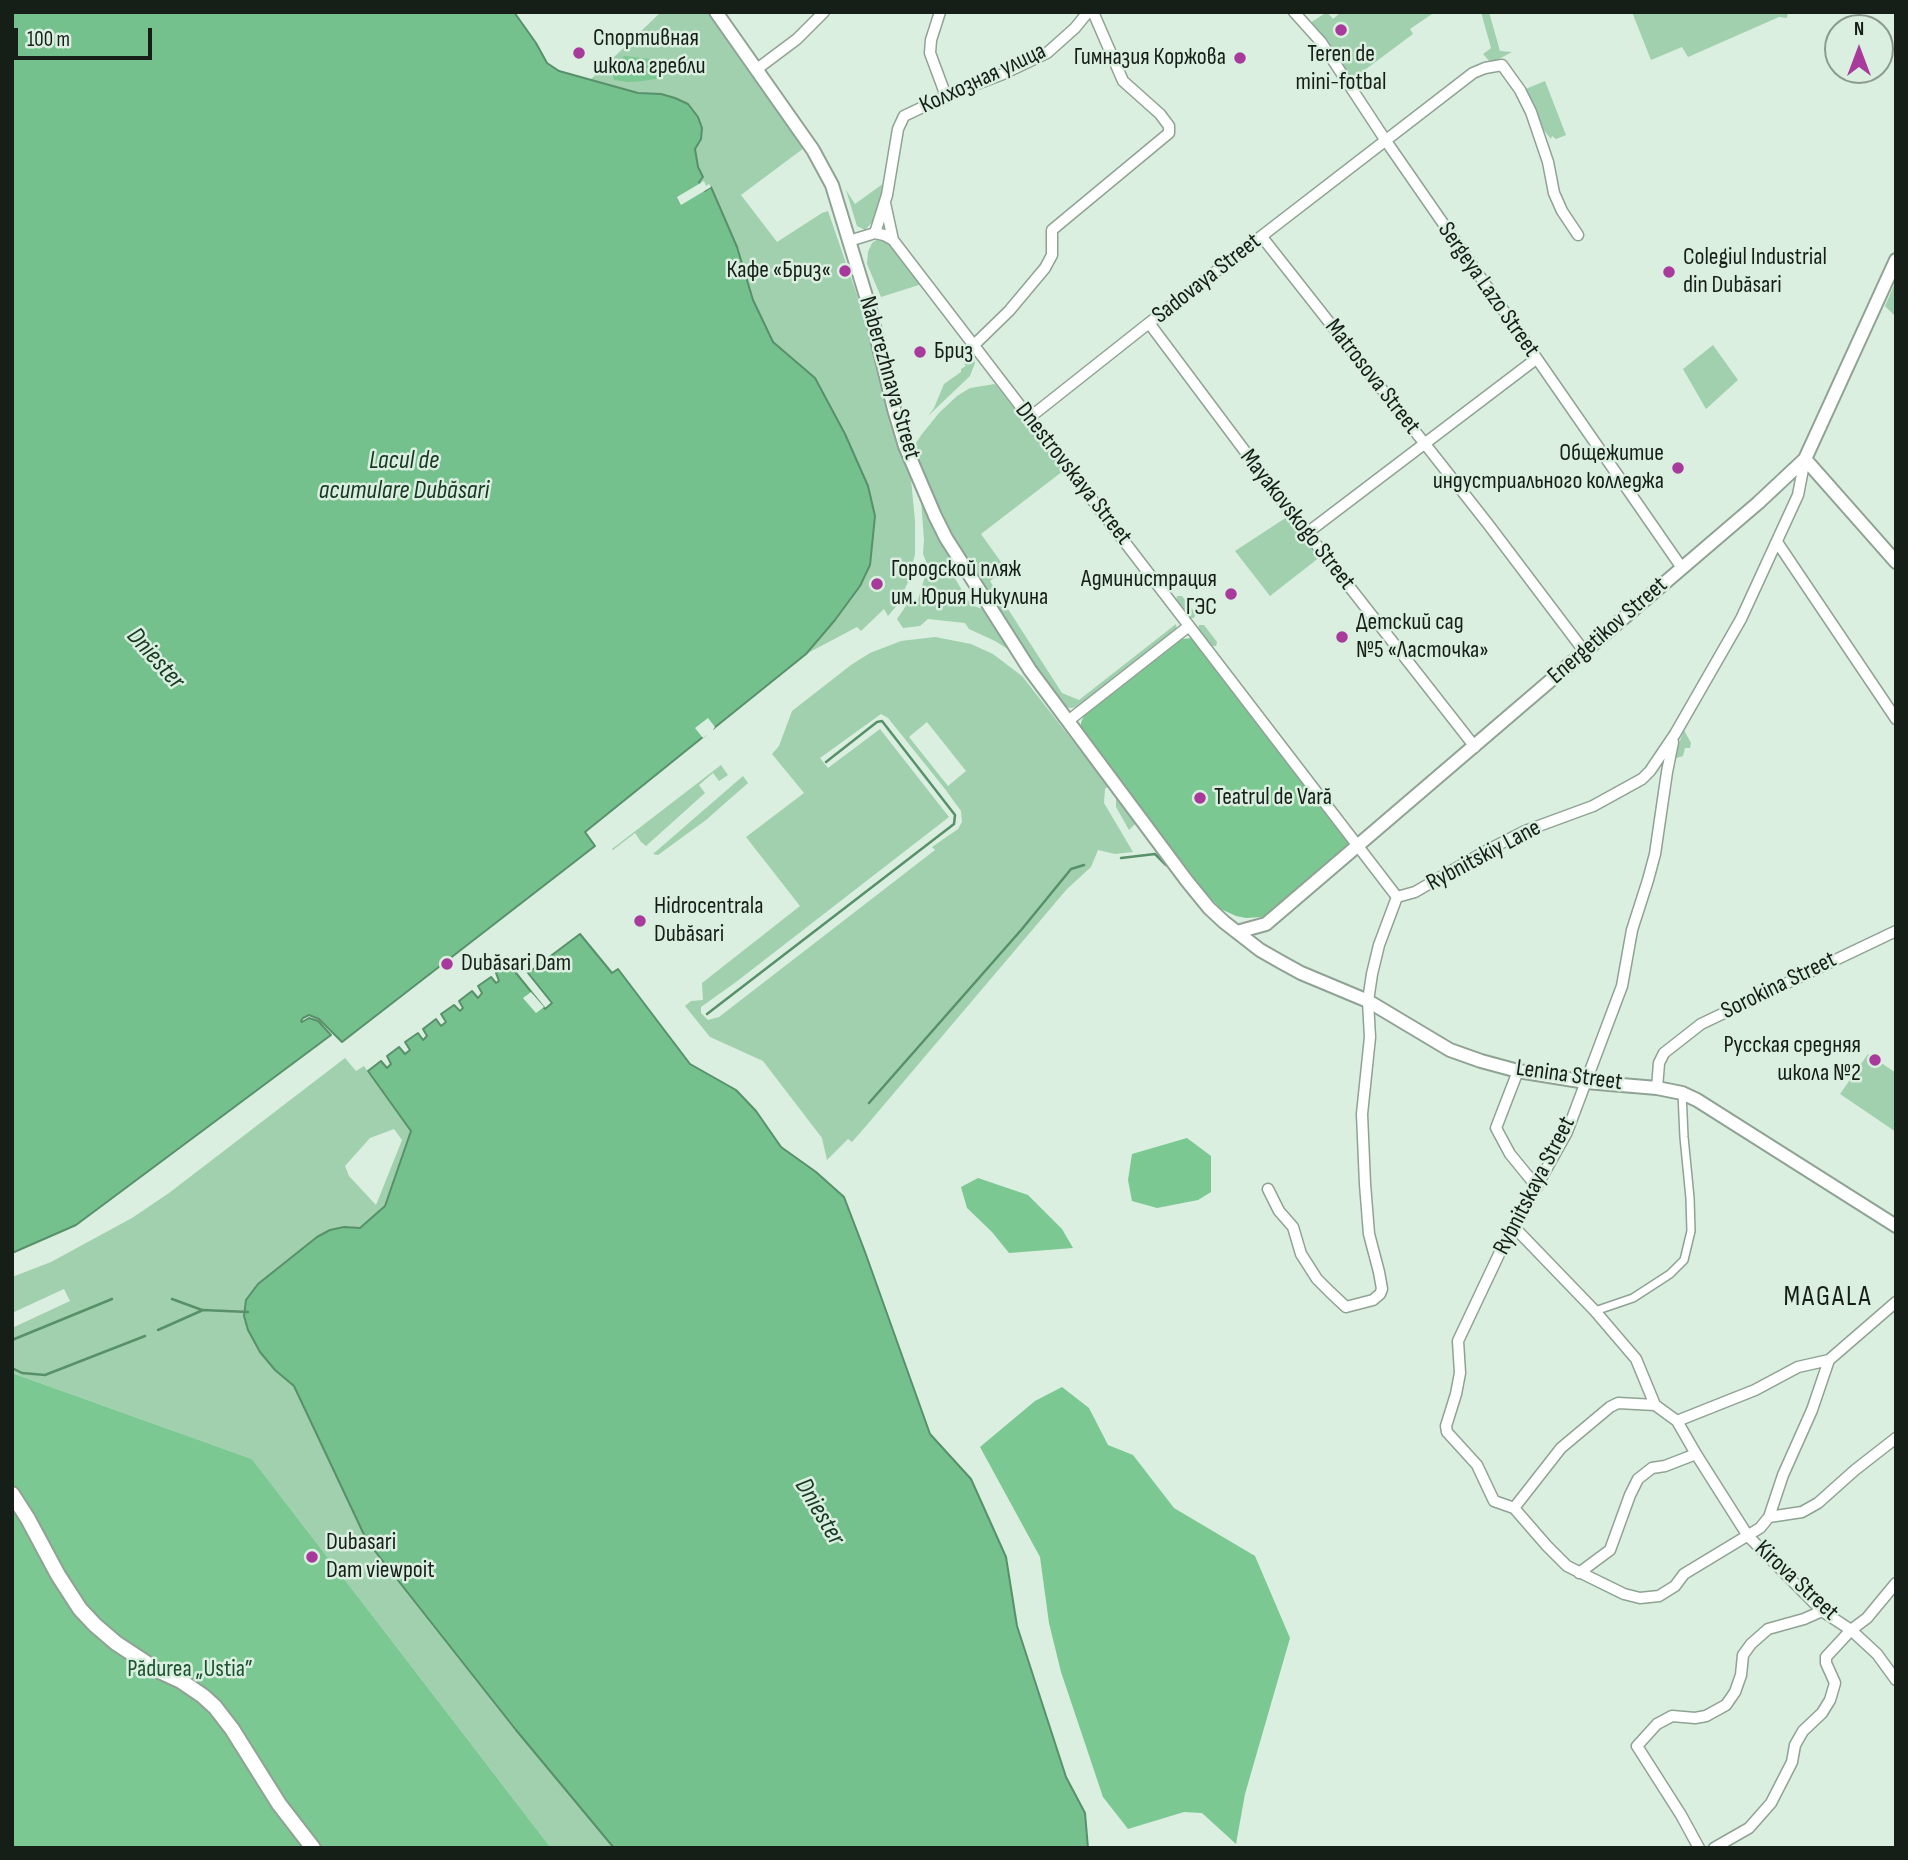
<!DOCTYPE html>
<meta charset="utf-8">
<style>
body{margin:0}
#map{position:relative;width:1908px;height:1860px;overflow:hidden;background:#daefdf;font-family:"Sofia Sans Condensed",sans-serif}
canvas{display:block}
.frame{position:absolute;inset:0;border:14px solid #161e18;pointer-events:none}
.north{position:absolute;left:1824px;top:14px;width:70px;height:70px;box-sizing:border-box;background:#daefdf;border:2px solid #8c9b8f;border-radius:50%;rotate:0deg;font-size:19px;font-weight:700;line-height:28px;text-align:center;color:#161e18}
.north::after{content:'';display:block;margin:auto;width:24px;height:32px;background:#a73a9a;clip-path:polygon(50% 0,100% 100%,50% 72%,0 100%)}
.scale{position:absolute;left:14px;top:28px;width:138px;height:32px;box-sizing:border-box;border:4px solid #161e18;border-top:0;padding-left:9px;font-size:21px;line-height:24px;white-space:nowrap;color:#161e18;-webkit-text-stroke:5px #daefdf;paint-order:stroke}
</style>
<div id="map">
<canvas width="1908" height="1860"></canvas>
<div class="frame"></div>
<div class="north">N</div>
<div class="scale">100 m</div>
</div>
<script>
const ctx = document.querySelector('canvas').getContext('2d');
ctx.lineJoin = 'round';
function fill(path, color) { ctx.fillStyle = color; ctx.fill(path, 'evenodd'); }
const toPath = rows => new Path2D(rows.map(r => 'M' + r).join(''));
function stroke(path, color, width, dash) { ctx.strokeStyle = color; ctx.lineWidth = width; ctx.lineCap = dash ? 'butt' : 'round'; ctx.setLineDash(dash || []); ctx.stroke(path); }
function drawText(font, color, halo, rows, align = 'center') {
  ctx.font = font + ' "Sofia Sans Condensed",sans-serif'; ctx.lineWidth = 5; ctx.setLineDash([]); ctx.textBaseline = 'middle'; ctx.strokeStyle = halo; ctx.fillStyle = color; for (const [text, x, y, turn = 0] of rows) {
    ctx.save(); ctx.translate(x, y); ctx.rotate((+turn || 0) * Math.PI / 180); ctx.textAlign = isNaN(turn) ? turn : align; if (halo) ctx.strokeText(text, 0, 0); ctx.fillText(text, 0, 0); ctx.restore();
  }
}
const green = toPath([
 [661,12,707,12,804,148,741,195,777,242,822,213,828,211,858,298,897,442,911,479,915,521,915,554,908,582,898,604,888,616,884,609,861,631,857,627,806,654,835,620,860,586,870,565,815,378,773,342,753,300,737,247,711,187,705,191,699,182,703,177,698,167,695,149,701,139,702,128,698,118,661,94,638,93,590,80],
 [1327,12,1333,19,1341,12,1435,12,1410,29,1413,34,1350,81,1310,23],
 [1481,12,1489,12,1500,51,1512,52,1491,63,1483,54,1491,48],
 [1632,12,1788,12,1787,18,1779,17,1688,57,1682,47,1651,60],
 [1545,81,1566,135,1556,139,1552,136,1551,139,1542,128,1523,90],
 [884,183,875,219,865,230,857,226,846,190,855,204],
 [878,239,882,239,888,242,922,284,881,297,867,264,868,252,872,243],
 [1896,281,1896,317,1885,306],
 [1713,345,1738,380,1706,409,1683,369],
 [973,358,975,363,970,376,928,416,934,408,944,384,961,372,961,369,966,366,964,364],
 [995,384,1063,471,981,534,1006,569,990,581,1062,693,1079,700,1176,624,1177,630,1079,706,1072,708,1063,707,1058,702,951,541,917,459,916,443,922,434,939,413,957,396,970,388],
 [921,499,950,556,948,567,971,605,985,610,1014,653,995,641,969,629,965,623,928,619,920,626,903,628,897,619,908,603,918,600,928,566,923,554,924,540],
 [1287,517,1320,557,1270,596,1235,551],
 [1177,596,1182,596,1196,614,1194,618,1189,618,1176,601],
 [1199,625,1204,625,1217,642,1216,646,1211,646,1198,629],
 [935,637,971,644,993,654,1022,676,1108,786,1105,789,1104,803,1133,852,1115,854,1098,850,1091,867,1067,889,866,1126,852,1142,848,1139,827,1160,822,1138,763,1061,710,1037,685,1006,691,1001,703,1000,702,983,800,906,746,837,804,793,772,754,779,746,792,711,851,665,870,653,901,641],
 [881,714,888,718,945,789,961,811,962,822,958,829,932,847,935,850,719,1017,708,1020,701,1013,701,1007,736,982,949,817,880,729,828,768,820,758],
 [927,722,966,771,948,786,909,737],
 [1684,730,1691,743,1690,748,1685,748,1683,756,1673,759],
 [721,765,728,775,719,781,713,773,699,785,705,793,646,846,641,842,635,833,613,850,612,849],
 [743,776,748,783,706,820,658,855,653,854],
 [1116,797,1136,823,1129,830,1116,807],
 [1868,1054,1896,1073,1896,1132,1840,1094],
 [345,1058,356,1071,364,1066,411,1131,385,1206,381,1208,841,1848,551,1848,252,1459,12,1373,12,1328,70,1301,64,1289,12,1313,12,1277,51,1262,132,1218,169,1193],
 [394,1129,402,1140,376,1205,349,1176,345,1166,370,1138]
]);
const forest = toPath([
 [625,56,657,60,665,65,669,72,662,78,642,81,628,82,614,80,612,71,615,62],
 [1193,638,1350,839,1348,846,1272,912,1262,917,1246,918,1236,916,1221,909,1206,893,1081,731,1081,723,1084,715,1182,639],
 [1187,1138,1211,1156,1211,1192,1198,1200,1157,1208,1132,1201,1128,1180,1132,1154],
 [978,1178,1028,1195,1062,1229,1073,1248,1009,1253,992,1232,967,1208,961,1187],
 [12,1373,252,1459,551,1848,12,1848],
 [1062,1387,1089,1408,1108,1445,1133,1455,1174,1508,1255,1556,1290,1638,1245,1794,1236,1844,1202,1813,1184,1812,1128,1829,1103,1797,1061,1672,1049,1623,1040,1557,980,1447,1035,1401]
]);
const water = toPath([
 [12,12,514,12,536,43,547,63,559,71,638,93,661,94,675,98,688,104,698,117,702,128,701,139,695,149,698,167,703,177,699,182,705,191,711,187,737,247,753,300,773,342,815,378,845,434,868,486,875,516,870,565,860,586,835,620,806,654,585,832,595,846,342,1042,319,1019,309,1015,303,1018,301,1021,302,1022,309,1018,318,1021,331,1035,76,1225,12,1253,12,12],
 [580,934,612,973,618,969,690,1064,736,1090,756,1111,781,1147,816,1172,844,1197,865,1252,930,1434,971,1479,1006,1557,1017,1626,1066,1777,1085,1813,1088,1848,614,1848,516,1730,367,1541,294,1386,275,1370,260,1352,248,1330,244,1316,246,1300,258,1284,317,1237,330,1230,344,1227,360,1228,385,1206,411,1131,368,1071,381,1061,387,1068,391,1064,387,1056,399,1047,405,1054,410,1050,405,1042,418,1033,423,1040,427,1036,423,1029,436,1019,441,1026,446,1022,441,1014,454,1005,460,1011,463,1008,459,1001,472,991,478,998,482,993,478,986,491,977,496,983,499,981,496,973,508,963,545,1009,552,1003,528,973,580,934]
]);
const pier = toPath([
 [704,181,706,186,709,184,711,187,681,205,677,197],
 [708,718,715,727,713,730,715,732,709,737,707,735,703,738,695,728],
 [531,992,544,1007,536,1013,523,998]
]);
const stream = toPath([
 [1121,858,1155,854,1166,865],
 [707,1014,954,824,955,815,882,721,877,722,826,762],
 [869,1103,1022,929,1071,869,1084,865],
 [172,1299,202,1310],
 [158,1330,203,1310,248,1312],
 [12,1340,112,1299],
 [12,1368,22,1373,45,1375,145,1336]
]);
const pedestrian = toPath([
 [1595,1311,1633,1298,1670,1274,1684,1260,1691,1231,1690,1198,1684,1137,1682,1093]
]);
const minor = toPath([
 [940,12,931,40,930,53,946,96],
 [1294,12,1321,42,1386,141,1682,568],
 [757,69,797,39,824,12],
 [885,203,893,240],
 [875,233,887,195,898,129,904,116,946,96,1003,74,1047,53,1075,28,1088,12],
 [1262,237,1488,524,1584,651],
 [849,241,875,233,884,235,893,240,1397,897],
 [1149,323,1283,502,1475,747],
 [974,345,1009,311,1045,268,1052,255,1052,230,1169,133,1169,126,1160,114,1123,81,1093,12],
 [1029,418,1149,323,1473,73,1485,68,1502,65,1520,90,1531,112,1548,162,1554,193,1562,211,1578,235],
 [1307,533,1536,359],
 [1777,542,1896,719],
 [1068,721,1189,626],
 [1518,1071,1496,1128,1510,1154,1537,1187],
 [1657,1088,1659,1063,1664,1053,1701,1024,1896,931],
 [1268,1189,1279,1211,1293,1227,1301,1254,1317,1279,1330,1292,1346,1307,1373,1300,1380,1294,1382,1289,1379,1272,1369,1234,1365,1184,1362,1114,1370,1037,1368,1001,1372,974,1379,945,1397,897,1415,892,1484,852,1525,831,1593,806,1642,779,1650,771,1675,734,1741,619,1798,495,1805,459],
 [1514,1227,1595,1311,1636,1359,1655,1405,1677,1421,1696,1454,1748,1536,1822,1611,1851,1630,1877,1654,1896,1680],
 [1677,1421,1755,1390,1798,1367,1829,1360,1896,1302],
 [1514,1508,1494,1501,1477,1465,1447,1432,1446,1426,1456,1394,1460,1373,1458,1341,1501,1250,1567,1132,1622,986,1632,930,1648,880,1655,854,1667,772,1673,742],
 [1514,1508,1547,1546,1567,1566,1624,1594,1640,1598,1659,1596,1675,1586,1684,1574,1760,1528,1769,1517,1783,1475,1812,1410,1829,1360],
 [1514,1508,1561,1448,1610,1407,1618,1403,1655,1405],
 [1769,1517,1802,1512,1818,1503,1855,1470,1896,1438],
 [1579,1573,1610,1550,1630,1495,1638,1479,1652,1468,1665,1466,1696,1454],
 [1699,1848,1681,1815,1637,1746,1657,1724,1672,1716,1695,1718,1706,1716,1726,1705,1735,1692,1741,1675,1743,1655,1751,1644,1768,1629,1804,1619,1822,1611],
 [1714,1848,1749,1828,1771,1803,1792,1762,1795,1745,1803,1731,1822,1713,1830,1700,1835,1683,1826,1663,1826,1657,1851,1630,1867,1618,1896,1583]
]);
const tertiary = toPath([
 [716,12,813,150,832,185,869,306,894,409,905,446,935,516,946,538,1030,670,1187,881,1209,908,1224,922,1260,950,1281,962,1301,973,1368,1001,1450,1050,1481,1061,1518,1071,1586,1082,1657,1088,1682,1093,1697,1100,1896,1226],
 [1805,459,1896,562],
 [1237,932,1266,924,1758,503,1805,459,1896,260]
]);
const secondary = toPath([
 [12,1494,28,1519,58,1575,80,1609,95,1625,116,1643,157,1670,181,1681,203,1696,215,1707,232,1729,279,1804,313,1848]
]);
const markers = [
 [1341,30,7,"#a73a9a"],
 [579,53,7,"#a73a9a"],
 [1240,58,7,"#a73a9a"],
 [845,271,7,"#a73a9a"],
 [1669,272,7,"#a73a9a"],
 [920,352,7,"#a73a9a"],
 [1678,468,7,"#a73a9a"],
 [877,584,7,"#a73a9a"],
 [1231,594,7,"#a73a9a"],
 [1342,637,7,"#a73a9a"],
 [1200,798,7,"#a73a9a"],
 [640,921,7,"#a73a9a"],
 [447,964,7,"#a73a9a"],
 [1875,1060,7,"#a73a9a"],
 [312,1557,7,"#a73a9a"]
];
const poiNames = [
 ["Спортивная",593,39],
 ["школа гребли",593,67],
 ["Teren de",1341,55,"center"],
 ["mini-fotbal",1341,83,"center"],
 ["Гимназия Коржова",1226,58,"right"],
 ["Colegiul Industrial",1683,258],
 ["din Dubăsari",1683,286],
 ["Кафе «Бриз«",831,271,"right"],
 ["Бриз",934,352],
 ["Общежитие",1664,454,"right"],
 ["индустриального колледжа",1664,482,"right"],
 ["Городской пляж",891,570],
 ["им. Юрия Никулина",891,598],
 ["Администрация",1217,580,"right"],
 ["ГЭС",1217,608,"right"],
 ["Детский сад",1356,623],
 ["№5 «Ласточка»",1356,651],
 ["Teatrul de Vară",1214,798],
 ["Hidrocentrala",654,907],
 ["Dubăsari",654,935],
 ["Dubăsari Dam",461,964],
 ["Русская средняя",1861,1046,"right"],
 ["школа №2",1861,1074,"right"],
 ["Dubasari",326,1543],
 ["Dam viewpoit",326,1571]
];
const streetNames = [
 ["Колхозная улица",983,79,-25],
 ["Sadovaya Street",1207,279,-38],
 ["Sergeya Lazo Street",1488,290,55],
 ["Matrosova Street",1372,377,52],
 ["Naberezhnaya Street",889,378,74],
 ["Dnestrovskaya Street",1073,474,52],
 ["Mayakovskogo Street",1297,520,52],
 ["Energetikov Street",1608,631,-41],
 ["Rybnitskiy Lane",1484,856,-28],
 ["Sorokina Street",1779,986,-26],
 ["Lenina Street",1569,1076,8],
 ["Rybnitskaya Street",1535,1186,-63],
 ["Kirova Street",1796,1581,43]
];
const parkNames = [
 ["Pădurea „Ustia”",190,1670]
];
const waterNames = [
 ["Lacul de",404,461],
 ["acumulare Dubăsari",404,491],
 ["Dniester",155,659,48],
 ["Dniester",819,1512,59]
];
const quarterNames = [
 ["MAGALA",1828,1298]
];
fill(green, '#a0d0ad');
fill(forest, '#7bc892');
fill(water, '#75c18d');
stroke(water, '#58906a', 2);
fill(pier, '#daefdf');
stroke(stream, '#58906a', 2.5);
stroke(pedestrian, '#8fa394', 10);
stroke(minor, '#8fa394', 13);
stroke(tertiary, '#8fa394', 16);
stroke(secondary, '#8fa394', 18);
stroke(pedestrian, '#fff', 7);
stroke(minor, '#fff', 10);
stroke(tertiary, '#fff', 12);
stroke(secondary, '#fff', 14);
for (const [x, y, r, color] of markers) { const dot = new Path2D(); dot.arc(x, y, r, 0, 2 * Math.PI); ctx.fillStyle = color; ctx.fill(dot); stroke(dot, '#daefdf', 2.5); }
drawText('24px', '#161e18', '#daefdf', poiNames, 'left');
drawText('24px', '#161e18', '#daefdf', streetNames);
drawText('24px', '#1b5330', '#daefdf', parkNames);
drawText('italic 26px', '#173822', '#daefdf', waterNames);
ctx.letterSpacing = '2px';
drawText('28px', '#161e18', '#daefdf', quarterNames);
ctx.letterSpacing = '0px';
</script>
